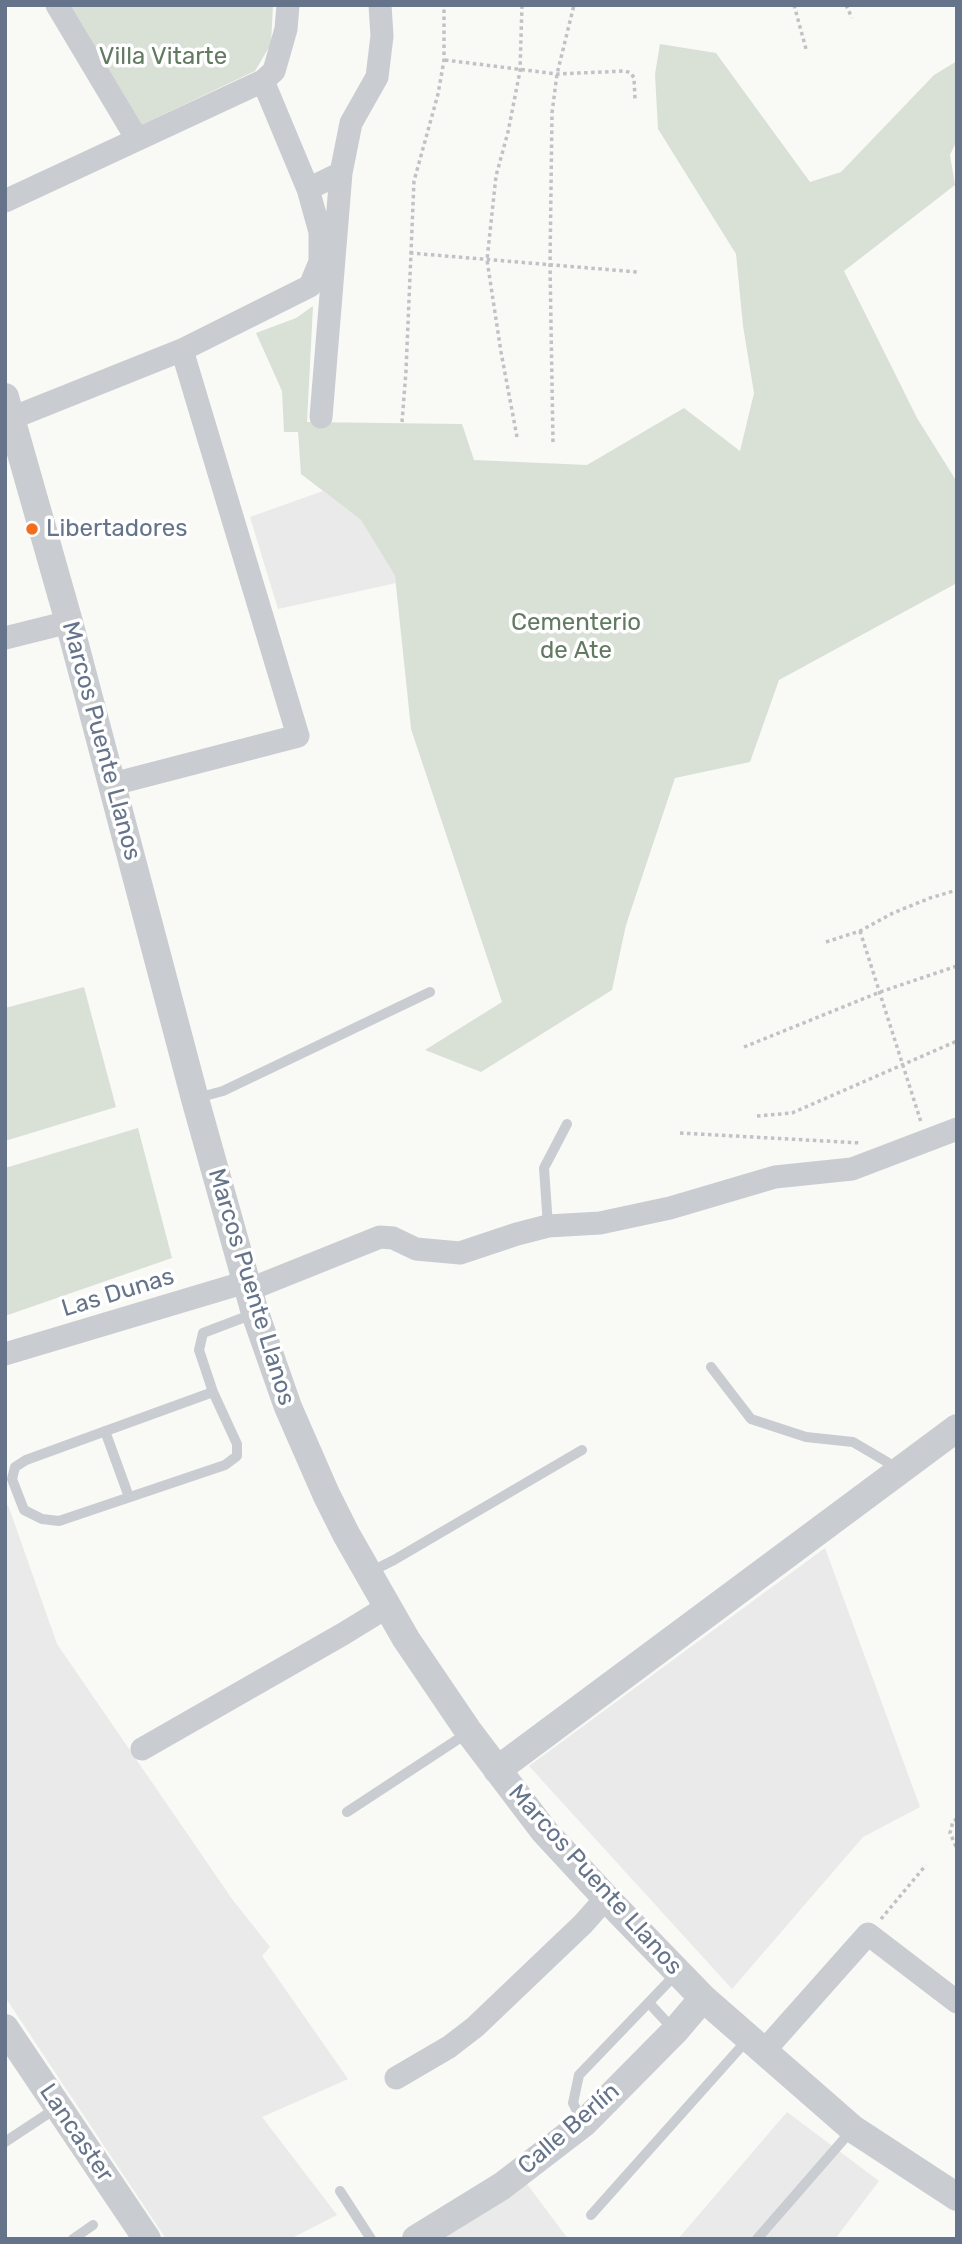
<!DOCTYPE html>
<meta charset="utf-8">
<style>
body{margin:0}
#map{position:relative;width:962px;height:2244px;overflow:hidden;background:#f9f9f6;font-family:Rubik,sans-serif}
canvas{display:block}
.frame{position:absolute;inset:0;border:7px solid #65748a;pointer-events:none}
</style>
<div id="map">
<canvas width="962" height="2244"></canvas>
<div class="frame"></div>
</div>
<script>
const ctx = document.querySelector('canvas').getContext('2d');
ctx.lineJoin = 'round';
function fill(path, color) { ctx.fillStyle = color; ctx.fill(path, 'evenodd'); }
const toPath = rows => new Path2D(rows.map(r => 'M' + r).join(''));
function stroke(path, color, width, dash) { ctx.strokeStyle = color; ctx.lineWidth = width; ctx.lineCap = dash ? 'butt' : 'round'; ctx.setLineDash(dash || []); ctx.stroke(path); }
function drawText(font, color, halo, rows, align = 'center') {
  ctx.font = font + ' Rubik,sans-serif'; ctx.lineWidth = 7; ctx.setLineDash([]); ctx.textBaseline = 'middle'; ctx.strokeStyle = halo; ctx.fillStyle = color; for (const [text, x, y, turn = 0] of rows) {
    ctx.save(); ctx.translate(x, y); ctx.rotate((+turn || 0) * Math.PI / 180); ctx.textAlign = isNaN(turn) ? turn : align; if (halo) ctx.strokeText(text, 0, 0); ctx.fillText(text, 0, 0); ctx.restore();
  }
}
const built = toPath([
 [323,491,361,520,395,576,396,583,278,609,250,517],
 [8,1505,57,1644,232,1899,270,1947,262,1956,348,2079,262,2117,337,2215,290,2239,166,2239,5,1997,5,1506],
 [825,1548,920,1807,863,1837,732,1989,529,1766],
 [787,2112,879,2181,835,2239,678,2239],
 [527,2184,568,2239,443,2239,487,2210]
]);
const green = toPath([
 [69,5,273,5,271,44,255,71,141,125],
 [660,44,716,53,810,182,841,172,934,75,957,61,957,140,950,155,955,185,844,271,917,418,957,482,957,583,779,680,750,762,675,778,626,925,612,990,481,1072,425,1050,502,1002,411,729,395,576,361,520,301,474,298,432,284,432,282,391,256,333,296,318,313,306,307,422,462,424,474,460,587,465,684,408,740,451,754,393,743,326,736,254,658,129,655,74],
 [84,987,116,1107,5,1141,5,1008],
 [138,1128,172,1258,5,1316,5,1168]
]);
const path = toPath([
 [794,5,806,49],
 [846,5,852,18],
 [445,60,557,74,625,71,631,73,634,78,635,99],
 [410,253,637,272],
 [402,422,406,371,414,181,438,94,444,60,444,5],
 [517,437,501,352,487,260,496,176,508,132,520,71,522,5],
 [553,442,550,265,552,113,557,74,574,5],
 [860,931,921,1122],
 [826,942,860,931,893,913,930,898,957,890],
 [744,1047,880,992,957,966],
 [757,1116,792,1113,957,1041],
 [680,1133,861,1143],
 [957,1819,953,1821,950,1833,957,1849],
 [881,1919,926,1865]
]);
const service = toPath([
 [197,1098,223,1091,430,992],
 [548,1226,544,1168,567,1124],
 [711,1367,751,1419,806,1437,853,1442,887,1462,895,1470],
 [213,1392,26,1460,15,1467,12,1479,24,1510,42,1519,59,1521,225,1465,237,1456,237,1444,213,1392,199,1350,203,1333,253,1314],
 [105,1431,129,1497],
 [370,1572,394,1560,582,1450],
 [347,1812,469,1732],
 [649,2003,673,2029],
 [582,2121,573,2103,579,2075,677,1973],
 [5,2142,58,2107],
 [340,2191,371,2239],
 [591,2215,748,2039],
 [73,2239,93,2225],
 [757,2239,851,2131]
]);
const minor = toPath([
 [57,5,137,139],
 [308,189,341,173,351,123,377,77,382,36,380,5],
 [5,201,263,81,274,71,286,29,288,5],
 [321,417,341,173],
 [12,418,182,350,310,286,320,262,320,232,308,189,263,81],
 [5,638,69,622],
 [113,784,298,736,182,350],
 [248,1290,380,1237,393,1238,416,1249,460,1253,517,1234,548,1226,600,1223,670,1208,775,1177,852,1169,957,1129],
 [5,1354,246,1282],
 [142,1749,343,1634,387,1607],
 [764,2051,868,1934,957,2002],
 [396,2078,449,2047,475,2027,583,1924,606,1898]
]);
const tertiary = toPath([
 [5,397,69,622,195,1099,255,1313,288,1407,326,1494,346,1534,406,1639,469,1732,544,1831,606,1898,703,1998,853,2129,957,2197],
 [497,1770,957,1428],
 [5,2028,147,2239],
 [416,2239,502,2186,584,2123,675,2031,703,1998]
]);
const markers = [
 [32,529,7,"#f36e1c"]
];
const parkNames = [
 ["Villa Vitarte",163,57],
 ["Cementerio",576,623],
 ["de Ate",576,651]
];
const poiNames = [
 ["Libertadores",46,529]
];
const streetNames = [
 ["Marcos Puente Llanos",101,741,75],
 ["Marcos Puente Llanos",251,1287,73],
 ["Las Dunas",118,1293,-17],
 ["Marcos Puente Llanos",595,1880,48],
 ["Calle Berlín",569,2129,-41],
 ["Lancaster",76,2133,56]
];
fill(built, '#e9eae9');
fill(green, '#d9e1d7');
stroke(path, '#c0c2c5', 3.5, [3.5, 3.5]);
stroke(service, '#c9ccd0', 10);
stroke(minor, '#c9ccd0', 23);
stroke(tertiary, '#c9ccd0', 28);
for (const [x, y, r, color] of markers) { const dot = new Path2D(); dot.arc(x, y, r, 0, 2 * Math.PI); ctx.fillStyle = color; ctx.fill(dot); stroke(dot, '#fff', 2.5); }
drawText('24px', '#627a61', '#fff', parkNames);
drawText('24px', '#65748a', '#fff', poiNames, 'left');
drawText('24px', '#65748a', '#fff', streetNames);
</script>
